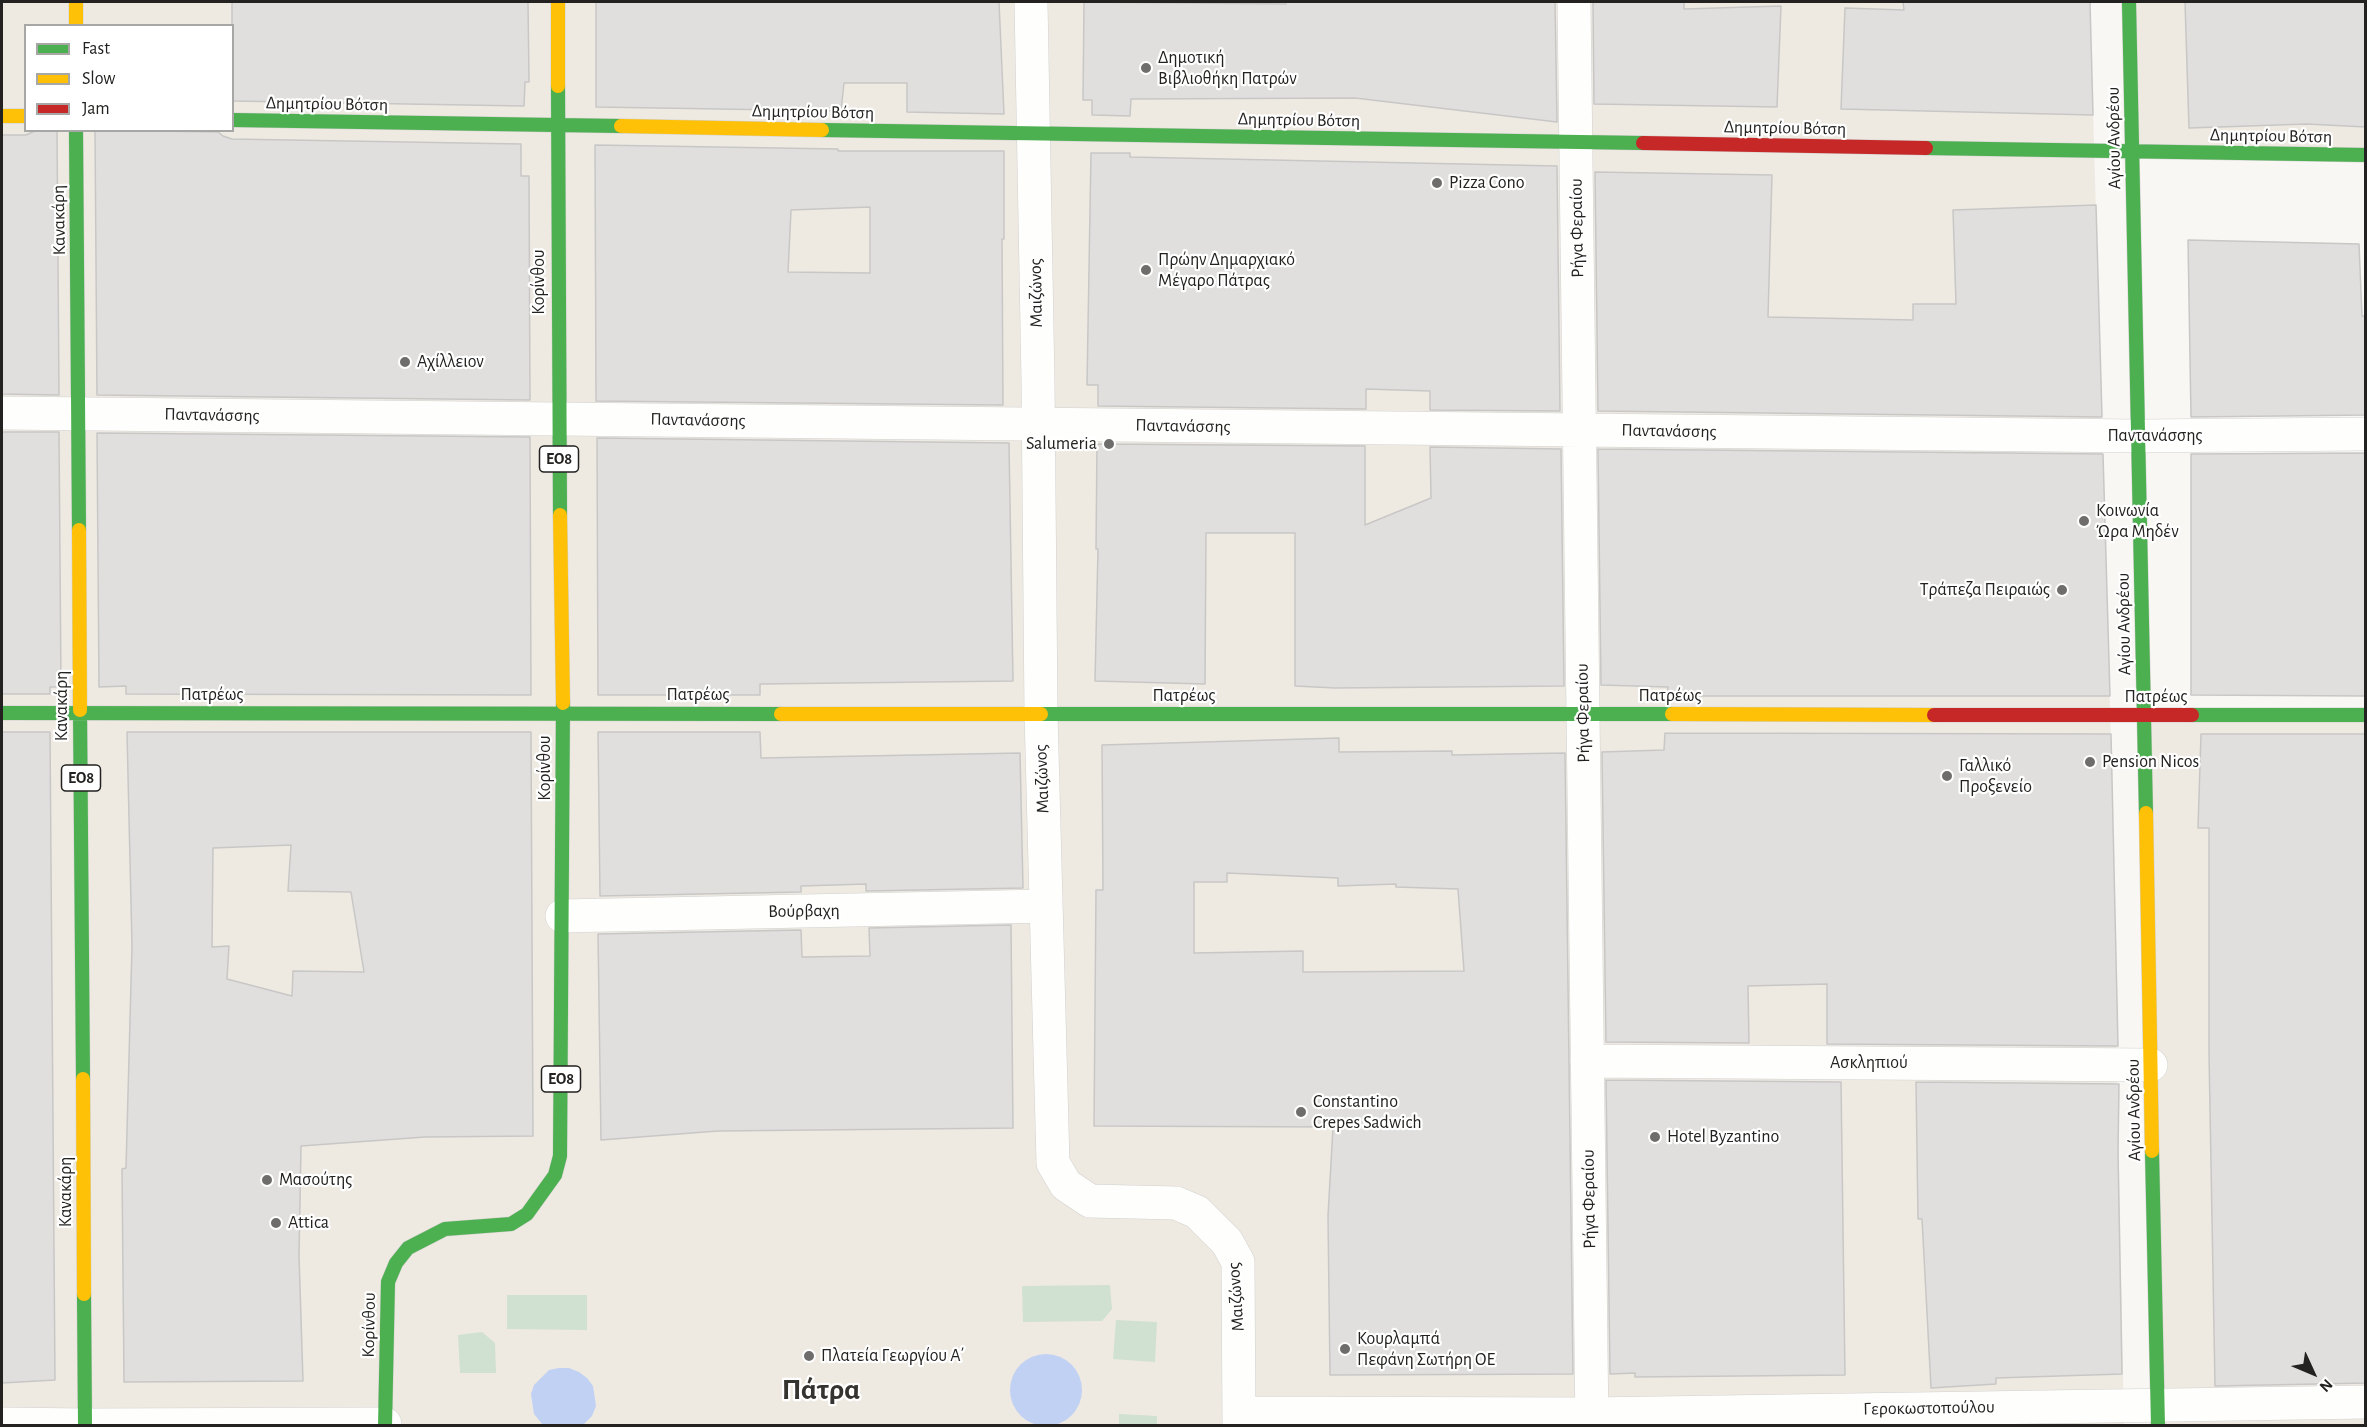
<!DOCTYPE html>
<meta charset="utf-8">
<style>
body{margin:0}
#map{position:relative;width:2367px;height:1427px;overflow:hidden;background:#f8f7f4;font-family:"Alegreya Sans",sans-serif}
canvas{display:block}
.frame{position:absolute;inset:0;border:3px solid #232221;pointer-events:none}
.legend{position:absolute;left:24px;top:24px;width:210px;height:108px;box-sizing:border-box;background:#fff;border:2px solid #a7a7a6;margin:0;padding:8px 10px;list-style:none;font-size:18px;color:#232221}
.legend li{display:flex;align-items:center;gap:12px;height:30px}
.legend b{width:30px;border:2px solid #a7a7a6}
.north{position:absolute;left:2283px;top:1343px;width:60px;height:60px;-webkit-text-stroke:4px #fff;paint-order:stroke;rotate:134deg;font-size:16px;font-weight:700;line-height:24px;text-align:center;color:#232221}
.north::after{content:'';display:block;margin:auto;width:21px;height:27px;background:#232221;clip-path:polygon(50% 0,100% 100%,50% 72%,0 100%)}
</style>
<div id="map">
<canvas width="2367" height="1427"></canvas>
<div class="frame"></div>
<ul class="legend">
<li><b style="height:8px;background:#4caf50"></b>Fast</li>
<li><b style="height:8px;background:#ffc107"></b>Slow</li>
<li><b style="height:8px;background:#c62828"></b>Jam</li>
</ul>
<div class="north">N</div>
</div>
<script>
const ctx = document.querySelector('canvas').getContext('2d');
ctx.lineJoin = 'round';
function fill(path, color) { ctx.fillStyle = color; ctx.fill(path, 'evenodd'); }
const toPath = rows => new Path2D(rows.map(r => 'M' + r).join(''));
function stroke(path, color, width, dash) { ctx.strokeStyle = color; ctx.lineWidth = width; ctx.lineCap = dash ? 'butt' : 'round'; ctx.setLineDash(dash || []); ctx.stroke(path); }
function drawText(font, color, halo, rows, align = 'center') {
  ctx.font = font + ' "Alegreya Sans",sans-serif'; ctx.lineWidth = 4.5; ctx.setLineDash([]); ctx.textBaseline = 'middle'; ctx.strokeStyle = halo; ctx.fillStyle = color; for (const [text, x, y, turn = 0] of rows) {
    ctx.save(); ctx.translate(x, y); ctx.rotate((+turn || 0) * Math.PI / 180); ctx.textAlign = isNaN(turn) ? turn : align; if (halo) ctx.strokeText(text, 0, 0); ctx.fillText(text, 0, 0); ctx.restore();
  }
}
const built = toPath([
 [2,2,2090,2,2111,743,2124,1425,2,1426],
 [26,26,232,26,232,130,26,130],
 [2129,2,2365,2,2365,151,2132,146],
 [2144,715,2365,715,2365,1425,2158,1425]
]);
const green = toPath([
 [1110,1285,1112,1309,1102,1321,1023,1322,1022,1286],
 [507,1295,587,1295,587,1330,507,1329],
 [1116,1320,1157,1322,1155,1362,1113,1359],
 [482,1332,495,1343,496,1373,460,1373,458,1335],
 [1119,1414,1157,1416,1157,1425,1119,1425]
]);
const water = toPath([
 '1010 1390a36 36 0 1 1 72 0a36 36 0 1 1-72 0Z',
 [559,1368,569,1368,579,1372,587,1378,593,1386,596,1406,592,1416,583,1425,543,1425,534,1414,531,1394,534,1385,549,1370]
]);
const building = toPath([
 [232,2,528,2,529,82,525,82,524,106,232,101,232,2],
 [596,2,999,2,1004,114,907,112,907,83,844,83,841,111,596,107,596,2],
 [1084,2,1286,4,1286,2,1555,2,1557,122,1355,98,1131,99,1130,116,1092,115,1092,100,1083,100,1084,2],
 [1593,2,1684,2,1684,9,1781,6,1777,107,1594,104,1593,2],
 [1903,2,2090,2,2093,115,1841,109,1845,8,1904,10,1903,2],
 [2185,2,2366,2,2366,127,2307,124,2189,128,2185,2],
 [37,130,57,130,59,395,2,394,2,135,26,135,37,130],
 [95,130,218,132,223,136,232,139,521,144,521,176,529,176,530,400,97,395,95,130],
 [595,145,838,149,838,151,1004,151,1004,239,1002,239,1003,405,596,401,595,145],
 [870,207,870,273,788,272,791,210,870,207],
 [1091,153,1130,153,1130,157,1557,166,1560,411,1430,410,1430,391,1366,389,1366,409,1098,406,1098,385,1087,385,1091,153],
 [1595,172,1772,175,1768,317,1913,320,1913,304,1956,304,1953,210,2096,205,2102,417,1598,411,1595,172],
 [2188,240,2359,244,2362,316,2366,316,2366,415,2191,417,2188,240],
 [2,432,59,432,61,687,50,687,50,694,2,694,2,432],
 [97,433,530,437,531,695,126,694,126,686,99,687,97,433],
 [597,438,1009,443,1013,681,760,684,760,695,598,695,597,438],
 [1097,444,1365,446,1365,525,1431,498,1430,447,1561,449,1564,686,1335,688,1295,686,1295,533,1206,533,1205,684,1095,681,1098,549,1096,549,1097,444],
 [1598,449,2103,454,2110,696,1667,696,1668,687,1601,685,1598,449],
 [2366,453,2366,696,2191,695,2191,454,2366,453],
 [2,732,50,732,55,1380,2,1383,2,732],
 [127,732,531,732,533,1136,425,1137,301,1146,299,1256,303,1381,124,1382,122,1169,126,1168,132,946,127,732],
 [291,845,288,891,351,892,364,972,293,971,292,996,227,979,229,946,212,947,213,848,291,845],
 [598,732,760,732,761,758,1020,753,1023,888,866,891,866,884,801,886,801,892,600,896,598,732],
 [1665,733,2111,734,2118,1046,1827,1044,1827,984,1748,986,1749,1043,1606,1042,1602,752,1664,750,1665,733],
 [2201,734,2366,734,2366,1383,2215,1386,2209,1053,2209,828,2198,828,2201,734],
 [1339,738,1339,752,1452,751,1452,755,1565,753,1573,1374,1330,1375,1328,1216,1333,1127,1094,1126,1096,890,1103,890,1102,745,1339,738],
 [1227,873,1338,878,1338,886,1396,884,1396,887,1458,889,1464,971,1303,972,1303,951,1194,953,1194,882,1227,882,1227,873],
 [1011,925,1013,1128,718,1131,601,1140,598,934,801,930,802,957,870,956,869,928,1011,925],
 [1606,1080,1841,1082,1845,1375,1635,1377,1635,1373,1610,1374,1606,1080],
 [1916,1082,2119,1084,2118,1152,2122,1374,1996,1378,1996,1384,1931,1388,1922,1219,1918,1219,1916,1082]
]);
const street = toPath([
 [1031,2,1038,382,1041,714,1053,1163,1066,1185,1090,1201,1176,1203,1197,1212,1227,1242,1238,1262,1239,1426],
 [1574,2,1592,1426],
 [2,413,2138,436,2366,434],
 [562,916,1046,906],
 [1587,1061,2151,1065],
 [1240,1413,1591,1414,2366,1402],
 [2,1424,85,1425,385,1424]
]);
const fast = toPath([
 [2129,2,2146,813],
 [558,86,560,515],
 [232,120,621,126],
 [76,130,79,530],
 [822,130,1643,143],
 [1926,148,2366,155],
 [80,710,83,1079],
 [2,713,781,714],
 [1041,714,1672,714],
 [2192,715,2366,715],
 [2152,1151,2158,1426],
 [84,1294,85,1426],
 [385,1426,388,1282,396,1263,408,1248,445,1229,511,1224,527,1214,555,1175,560,1156,563,703]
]);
const slow = toPath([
 [76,2,76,26],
 [558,2,558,86],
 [2,116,26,116],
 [621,126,822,130],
 [560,515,563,703],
 [79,530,80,710],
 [781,714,1041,714],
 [1672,714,1934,715],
 [2146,813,2152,1151],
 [83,1079,84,1294]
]);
const jam = toPath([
 [1643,143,1926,148],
 [1934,715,2192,715]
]);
const markers = [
 [1146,68,6,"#6e6d6b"],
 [1437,183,6,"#6e6d6b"],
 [1146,270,6,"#6e6d6b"],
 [405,362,6,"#6e6d6b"],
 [1109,444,6,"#6e6d6b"],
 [2084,521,6,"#6e6d6b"],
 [2062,590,6,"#6e6d6b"],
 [2090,762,6,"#6e6d6b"],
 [1947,776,6,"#6e6d6b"],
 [1301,1112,6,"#6e6d6b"],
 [1655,1137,6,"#6e6d6b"],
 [267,1180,6,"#6e6d6b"],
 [276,1223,6,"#6e6d6b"],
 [1345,1349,6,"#6e6d6b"],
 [809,1356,6,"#6e6d6b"]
];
const shields = [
 [559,459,39],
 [81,778,39],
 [561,1079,39]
];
const shieldNames = [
 ["ΕΟ8",559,459],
 ["ΕΟ8",81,778],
 ["ΕΟ8",561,1079]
];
const poiNames = [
 ["Δημοτική",1158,58],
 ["Βιβλιοθήκη Πατρών",1158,79],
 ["Pizza Cono",1449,183],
 ["Πρώην Δημαρχιακό",1158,260],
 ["Μέγαρο Πάτρας",1158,281],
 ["Αχίλλειον",417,362],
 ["Salumeria",1097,444,"right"],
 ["Κοινωνία",2096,511],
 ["Ώρα Μηδέν",2096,532],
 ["Τράπεζα Πειραιώς",2050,590,"right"],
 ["Pension Nicos",2102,762],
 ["Γαλλικό",1959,766],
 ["Προξενείο",1959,787],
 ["Constantino",1313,1102],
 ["Crepes Sadwich",1313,1123],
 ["Hotel Byzantino",1667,1137],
 ["Μασούτης",279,1180],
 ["Attica",288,1223],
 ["Κουρλαμπά",1357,1339],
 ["Πεφάνη Σωτήρη ΟΕ",1357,1360],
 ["Πλατεία Γεωργίου Α΄",821,1356]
];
const streetNames = [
 ["Δημητρίου Βότση",327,104,1],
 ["Δημητρίου Βότση",813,112,1],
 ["Δημητρίου Βότση",1299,120,1],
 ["Δημητρίου Βότση",1785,128,1],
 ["Δημητρίου Βότση",2271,136,1],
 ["Αγίου Ανδρέου",2114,138,-91],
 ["Κανακάρη",59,220,-91],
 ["Ρήγα Φεραίου",1577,228,-91],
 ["Κορίνθου",539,282,-90],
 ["Μαιζώνος",1036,293,-91],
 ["Παντανάσσης",212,415,1],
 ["Παντανάσσης",698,420,1],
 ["Παντανάσσης",1183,426,1],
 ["Παντανάσσης",1669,431,1],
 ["Παντανάσσης",2155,436],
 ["Αγίου Ανδρέου",2124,624,-91],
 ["Πατρέως",212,695],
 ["Πατρέως",698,695],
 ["Πατρέως",1184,696],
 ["Πατρέως",1670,696],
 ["Πατρέως",2156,697],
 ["Κανακάρη",62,706,-90],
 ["Ρήγα Φεραίου",1583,713,-91],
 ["Κορίνθου",545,768,-90],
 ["Μαιζώνος",1042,779,-92],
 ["Βούρβαχη",804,911,-1],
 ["Ασκληπιού",1869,1063],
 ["Αγίου Ανδρέου",2134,1110,-91],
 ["Κανακάρη",66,1192,-90],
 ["Ρήγα Φεραίου",1589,1199,-91],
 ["Μαιζώνος",1236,1297,-94],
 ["Κορίνθου",369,1325,-89],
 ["Γεροκωστοπούλου",1929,1408,-1]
];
const townNames = [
 ["Πάτρα",821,1390]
];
fill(built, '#eeeae2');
fill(green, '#d0e0d1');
fill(water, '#c0d1f3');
fill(building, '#e0dfde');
stroke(building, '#c8c7c6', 1.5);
stroke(street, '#d2d1cf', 34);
stroke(fast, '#d2d1cf', 15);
stroke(slow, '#d2d1cf', 15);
stroke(jam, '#d2d1cf', 15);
stroke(street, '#fefefd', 33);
stroke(fast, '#4caf50', 14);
stroke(slow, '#ffc107', 14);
stroke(jam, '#c62828', 14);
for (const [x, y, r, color] of markers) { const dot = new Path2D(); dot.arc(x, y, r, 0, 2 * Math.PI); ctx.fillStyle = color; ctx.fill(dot); stroke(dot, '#fff', 2); }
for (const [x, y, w] of shields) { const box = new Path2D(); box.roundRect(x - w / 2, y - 13, w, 26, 4.5); ctx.fillStyle = '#fff'; ctx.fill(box); stroke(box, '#232221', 1.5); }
drawText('bold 16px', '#232221', null, shieldNames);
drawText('18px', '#232221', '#fff', poiNames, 'left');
drawText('18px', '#232221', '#fff', streetNames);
drawText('bold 30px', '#35332f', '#fff', townNames);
</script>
